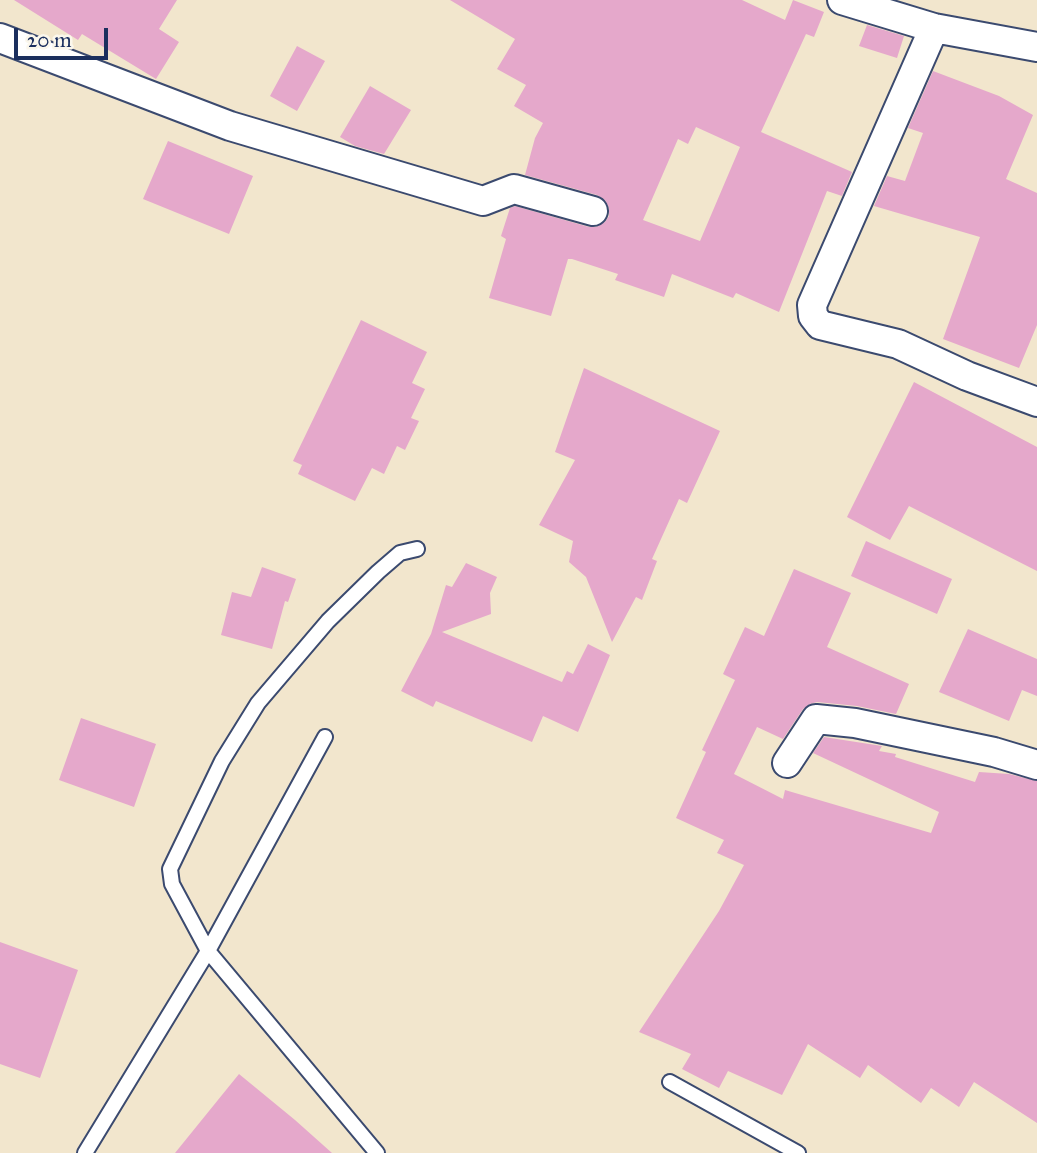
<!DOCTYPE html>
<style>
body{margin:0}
#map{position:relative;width:1037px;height:1153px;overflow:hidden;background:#f2e6cd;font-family:"IM FELL Great Primer",serif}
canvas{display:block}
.scale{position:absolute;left:14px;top:28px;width:94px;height:32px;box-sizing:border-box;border:4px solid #1b2f5e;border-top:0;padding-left:9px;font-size:21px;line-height:24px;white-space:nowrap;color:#1b2f5e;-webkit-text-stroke:5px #fbf7ec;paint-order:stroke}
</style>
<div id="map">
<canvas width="1037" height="1153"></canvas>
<div class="scale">20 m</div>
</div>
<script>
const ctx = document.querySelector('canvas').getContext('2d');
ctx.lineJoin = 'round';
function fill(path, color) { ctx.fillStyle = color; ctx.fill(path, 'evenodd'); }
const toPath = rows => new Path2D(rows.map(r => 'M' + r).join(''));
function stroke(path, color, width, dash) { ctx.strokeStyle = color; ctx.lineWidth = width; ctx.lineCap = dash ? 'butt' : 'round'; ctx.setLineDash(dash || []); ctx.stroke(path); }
const building = toPath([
 [14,0,177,0,159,29,179,42,156,79,82,34,78,40],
 [450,0,742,0,785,20,793,0,824,12,814,37,806,34,761,132,852,172,842,196,827,191,779,312,736,293,733,298,672,274,664,297,615,280,618,274,572,259,568,259,551,316,489,298,506,239,501,236,510,208,515,206,589,227,596,227,605,222,609,216,609,208,605,200,597,195,525,175,535,138,543,123,514,106,526,85,497,69,515,39],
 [696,127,740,147,700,241,643,220,678,139,688,144],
 [867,25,904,36,897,58,859,46],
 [297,46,325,61,297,111,270,96],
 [933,71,999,96,1033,115,1006,179,1037,193,1037,325,1019,368,943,339,980,237,874,206,887,176,905,181,923,133,908,128],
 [370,86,411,110,384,154,355,146,340,137],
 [168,141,253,176,229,234,143,199],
 [361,320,427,352,412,383,425,389,411,418,419,421,405,450,397,446,384,474,372,468,355,501,298,474,302,465,293,461],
 [584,368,720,431,687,503,679,499,652,559,657,561,642,600,636,597,612,642,586,577,569,562,573,541,539,525,575,460,555,452],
 [914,382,1037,447,1037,571,909,506,890,540,847,517],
 [866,541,952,579,937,614,851,576],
 [466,563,497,577,490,593,491,614,442,632,562,682,567,671,573,674,588,644,610,655,578,732,543,716,532,742,436,701,433,707,401,691,431,634,446,585,452,587],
 [262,567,296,579,288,602,285,601,272,649,221,635,232,592,251,597],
 [794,569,851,593,827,647,909,684,896,714,857,706,817,702,810,704,803,709,783,739,757,727,734,774,783,799,785,790,931,833,939,812,813,753,824,737,882,746,879,751,896,754,895,757,975,782,979,772,1009,774,1037,781,1037,1123,974,1082,959,1107,931,1088,921,1103,868,1065,860,1078,808,1044,782,1095,728,1071,719,1088,682,1069,691,1054,639,1032,719,911,744,865,717,853,724,840,676,818,706,752,702,750,735,680,723,674,745,627,764,636],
 [968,629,1037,659,1037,696,1022,690,1009,721,939,692],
 [81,718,156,744,134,807,59,780],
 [0,942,78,970,40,1078,0,1064],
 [239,1074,295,1120,332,1153,175,1153]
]);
const lane = toPath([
 [670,1082,798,1153],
 [85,1153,208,951,325,737],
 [377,1153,208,951,172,884,170,869,222,761,258,703,328,621,378,572,400,553,417,549]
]);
const street = toPath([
 [842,0,934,28,1037,47],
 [934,28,812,305,813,316,820,325,898,344,967,376,1037,402],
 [0,38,230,126,483,201,514,189,593,211],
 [787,763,816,719,855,723,994,752,1037,765]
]);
fill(building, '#e5a8cb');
stroke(lane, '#3b4a6f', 18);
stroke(street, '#3b4a6f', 32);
stroke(lane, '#fff', 14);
stroke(street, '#fff', 28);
</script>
